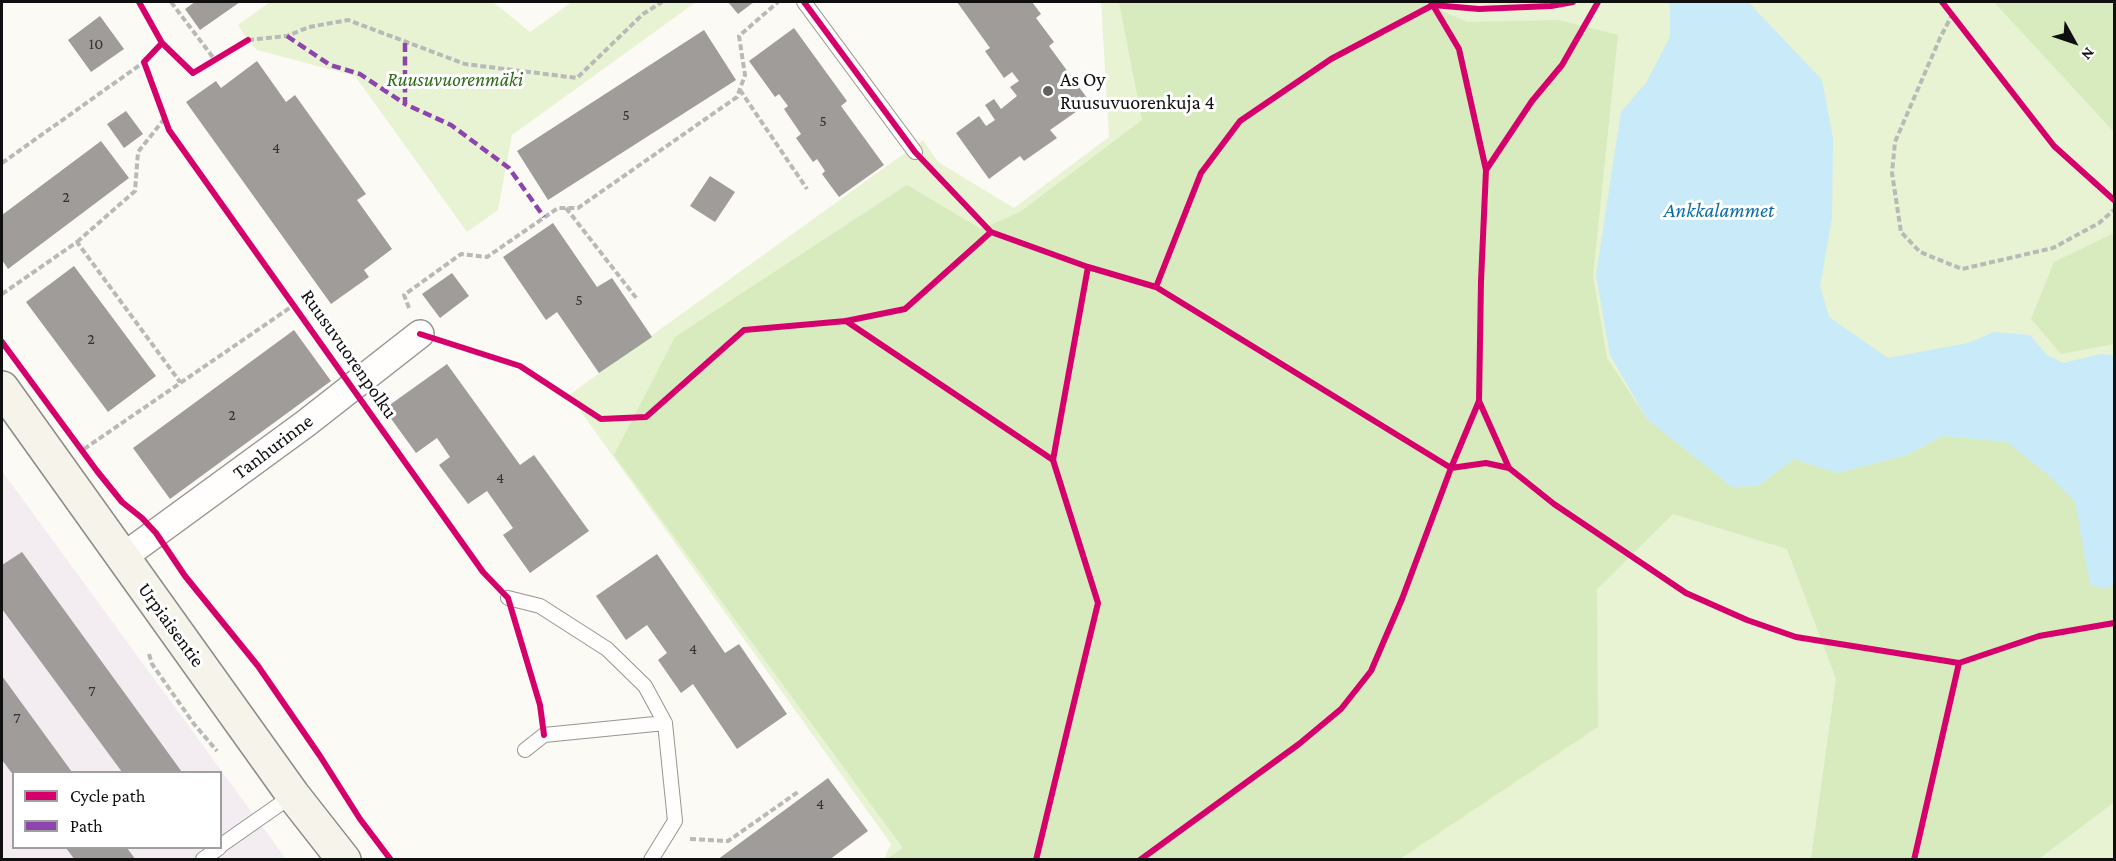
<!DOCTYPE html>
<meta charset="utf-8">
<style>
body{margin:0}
#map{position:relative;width:2116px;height:861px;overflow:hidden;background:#fcfaf4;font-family:"Crimson Pro",serif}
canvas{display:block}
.frame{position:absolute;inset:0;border:3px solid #0f0f0f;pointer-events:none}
.legend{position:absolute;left:12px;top:771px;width:210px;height:78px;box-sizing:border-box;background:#fff;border:2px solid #9f9f9f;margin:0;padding:8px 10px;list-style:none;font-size:18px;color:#0f0f0f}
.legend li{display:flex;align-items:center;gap:12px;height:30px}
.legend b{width:30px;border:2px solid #9f9f9f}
.north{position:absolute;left:2044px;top:12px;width:60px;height:60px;-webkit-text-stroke:4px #fff;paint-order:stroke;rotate:130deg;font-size:16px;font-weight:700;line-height:24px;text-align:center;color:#0f0f0f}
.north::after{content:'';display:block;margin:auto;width:21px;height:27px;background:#0f0f0f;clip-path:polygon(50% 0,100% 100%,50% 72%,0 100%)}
</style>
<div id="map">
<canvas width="2116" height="861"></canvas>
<div class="frame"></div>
<ul class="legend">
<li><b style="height:8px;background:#d6006c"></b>Cycle path</li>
<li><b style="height:8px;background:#8e44ad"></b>Path</li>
</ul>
<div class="north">N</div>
</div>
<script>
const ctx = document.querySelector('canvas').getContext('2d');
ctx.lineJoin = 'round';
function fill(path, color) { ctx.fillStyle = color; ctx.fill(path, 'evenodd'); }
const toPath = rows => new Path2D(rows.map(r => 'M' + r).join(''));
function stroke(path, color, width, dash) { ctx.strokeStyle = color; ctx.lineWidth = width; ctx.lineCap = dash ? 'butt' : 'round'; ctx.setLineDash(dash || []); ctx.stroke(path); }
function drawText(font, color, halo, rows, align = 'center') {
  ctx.font = font + ' "Crimson Pro",serif'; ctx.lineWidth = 6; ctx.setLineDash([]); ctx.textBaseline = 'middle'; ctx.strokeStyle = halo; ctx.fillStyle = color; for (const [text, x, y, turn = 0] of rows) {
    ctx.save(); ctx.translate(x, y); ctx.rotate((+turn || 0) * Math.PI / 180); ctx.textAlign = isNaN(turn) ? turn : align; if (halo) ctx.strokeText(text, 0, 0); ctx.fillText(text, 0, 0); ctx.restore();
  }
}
const industrial = toPath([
 [2,471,286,859,2,859],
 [14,772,220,772,220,848,14,848]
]);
const green = toPath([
 [270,2,493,2,530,32,572,2,696,2,512,135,498,210,467,232,355,76,257,50,248,40,238,25],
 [1101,2,2114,2,2114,859,884,859,891,844,569,395,923,140,938,162,1014,208,1109,137]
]);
const forest = toPath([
 [1119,2,1422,2,1467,22,1559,20,1618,35,1593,276,1607,358,1647,419,1732,487,1758,486,1794,459,1837,473,1907,455,1943,436,2007,442,2047,474,2075,501,2084,542,2107,589,2114,584,2114,802,2039,859,1811,859,1836,679,1787,549,1673,514,1597,589,1598,727,1400,859,887,859,903,848,614,455,675,337,907,185,981,229,1020,212,1142,120],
 [1994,2,2114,2,2114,132],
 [2114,233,2114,344,2061,354,2031,319,2054,262]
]);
const water = toPath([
 [1668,2,1748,2,1822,80,1833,138,1832,218,1820,286,1829,317,1888,358,1968,343,1994,332,2030,335,2047,355,2063,363,2101,354,2114,355,2114,584,2107,589,2090,585,2075,501,2047,474,2007,442,1943,436,1907,455,1837,473,1794,459,1758,486,1732,487,1647,419,1610,355,1596,275,1621,112,1646,83,1670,37,1670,6]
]);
const building = toPath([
 [195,2,240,2,200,30,185,9],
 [728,2,754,2,738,14],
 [957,2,1032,2,1041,14,1036,18,1054,42,1049,46,1090,102,1050,130,1057,138,1024,161,1020,156,989,179,956,133,979,116,986,126,995,120,985,105,994,99,1001,109,1017,96,1010,87,1019,81,1012,72,1004,78,985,51,990,48],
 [100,16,124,49,91,72,68,40],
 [794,28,847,101,841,106,884,165,839,197,822,174,825,171,817,159,813,162,796,138,801,134,784,109,788,106,779,94,775,97,749,61],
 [704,30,736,80,548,200,517,151],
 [257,61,286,102,295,95,366,194,357,200,392,249,364,270,369,277,331,304,186,102,216,81,221,88],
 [126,111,143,134,124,148,107,124],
 [101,141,129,178,8,269,2,260,2,215],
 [710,176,735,192,715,222,690,206],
 [553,223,597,287,612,278,652,337,599,373,557,312,546,320,503,257],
 [74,266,156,376,108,412,26,302],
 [452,273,469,296,440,318,422,294],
 [294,330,331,381,170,499,133,448],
 [447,364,520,465,534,455,589,531,530,573,503,535,513,528,487,491,468,504,439,465,450,457,437,438,416,453,384,409],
 [22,552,182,772,122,772,2,609,2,565],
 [657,554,725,653,739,644,787,714,737,749,693,684,681,693,658,660,667,653,647,625,626,640,596,596],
 [2,676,72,772,14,772,14,776,2,760],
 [828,778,868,831,829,860,717,860],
 [66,848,127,848,136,860,75,860]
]);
const path = toPath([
 [171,2,215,60],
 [1953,13,1940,38,1895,142,1892,173,1901,232,1920,252,1962,269,2053,248,2099,223,2114,210],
 [248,40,287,36,309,27,348,20,465,64,577,78,643,14,662,2],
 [740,90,807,189],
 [2,163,144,62],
 [566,208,637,299],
 [77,242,135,191,138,152,165,118],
 [2,294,77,242,180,382],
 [409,308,404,295,461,254,487,257,558,208,578,208,737,97,745,75,739,36,778,2],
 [84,449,294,305],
 [149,654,152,664,194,724,217,751],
 [690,839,728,841,798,792]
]);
const lane = toPath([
 [804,2,915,152],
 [508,598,540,606,607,649,645,686,665,723,675,821,651,860],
 [525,750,544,735,665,723],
 [220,846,293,795],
 [203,859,219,848]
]);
const street = toPath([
 [123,557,305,424,420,334]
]);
const secondary = toPath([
 [2,388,293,795,344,860]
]);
const quiet = toPath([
 [287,36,330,65,360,74,405,104],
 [405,43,405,104,451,125,509,168,544,217]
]);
const cycleway = toPath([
 [139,2,162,43,144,62,169,130,483,572,508,598,540,705,544,735],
 [804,2,915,152,991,232,1088,267,1156,287,1201,173,1240,121,1331,59,1433,5,1479,9,1551,6,1573,2],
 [1431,2,1459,49,1486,170],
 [1598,2,1562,65,1532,101,1486,170,1481,281,1479,401,1509,468,1554,504,1686,593,1747,620,1796,637,1959,663],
 [1942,2,2054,146,2114,200],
 [162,43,193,73,248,40],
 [1156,287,1451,468,1486,463,1509,468],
 [846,321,1053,460],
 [420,334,520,366,601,419,646,417,744,330,846,321,905,309,991,232],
 [2,342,97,471,122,502,142,518,156,533,185,576,258,666,320,756,360,819,391,860],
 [1036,860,1098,603,1053,460,1088,267],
 [1140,860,1299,744,1341,709,1371,671,1402,599,1451,468,1479,401],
 [1914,860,1959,663,2039,636,2114,623]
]);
const markers = [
 [1048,91,6,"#62615f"]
];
const numberNames = [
 ["10",96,44],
 ["5",626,115],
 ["5",823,121],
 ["4",276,148],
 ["2",66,197],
 ["5",579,300],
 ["2",91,339],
 ["2",232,415],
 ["4",500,478],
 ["4",693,649],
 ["7",92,691],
 ["7",17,718],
 ["4",820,804]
];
const parkNames = [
 ["Ruusuvuorenmäki",455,80]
];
const poiNames = [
 ["As Oy",1060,80],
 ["Ruusuvuorenkuja 4",1060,103]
];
const streetNames = [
 ["Ruusuvuorenpolku",349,354,55],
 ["Tanhurinne",273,447,-37],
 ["Urpiaisentie",171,625,54]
];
const waterNames = [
 ["Ankkalammet",1719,211]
];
fill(industrial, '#f3edf1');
fill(green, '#e7f3d2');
fill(forest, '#d8ebbf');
fill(water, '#c8eaf9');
fill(building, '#9f9c99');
stroke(lane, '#969592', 16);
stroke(street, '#969592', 30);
stroke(secondary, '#8c8b89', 36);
stroke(path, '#b9b9b8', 4, [6, 3]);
stroke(lane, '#fffefd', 14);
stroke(street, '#fffefd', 27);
stroke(secondary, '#f5f3ea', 33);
stroke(quiet, '#8e44ad', 4.5, [9, 4.5]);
stroke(cycleway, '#d6006c', 6);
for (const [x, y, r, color] of markers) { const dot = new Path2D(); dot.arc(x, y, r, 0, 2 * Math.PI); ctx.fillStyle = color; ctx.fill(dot); stroke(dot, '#fff', 2); }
drawText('16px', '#333232', null, numberNames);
drawText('italic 20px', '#2e6c19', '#fff', parkNames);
drawText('20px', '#0f0f0f', '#fff', poiNames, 'left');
drawText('20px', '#0f0f0f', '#fff', streetNames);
drawText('italic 21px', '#0d6eab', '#fff', waterNames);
</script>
